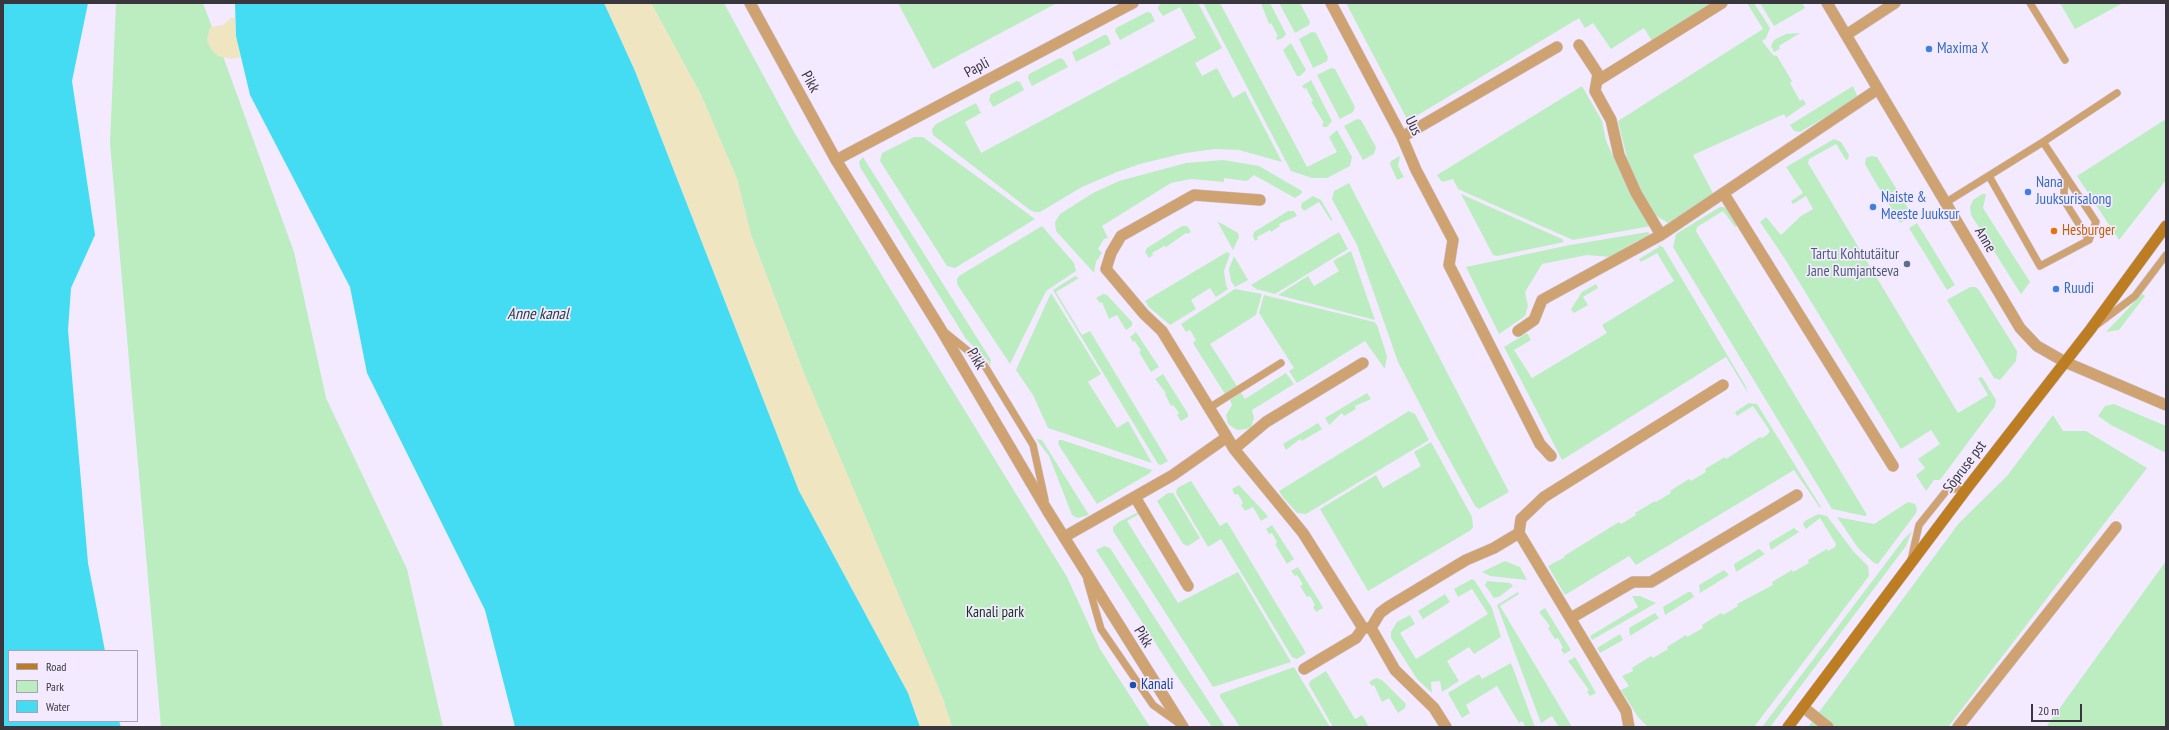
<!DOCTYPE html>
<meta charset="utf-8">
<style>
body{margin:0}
#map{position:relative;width:2169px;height:730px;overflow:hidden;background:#f3eaff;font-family:"PT Sans Narrow",sans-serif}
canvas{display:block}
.frame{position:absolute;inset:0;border:4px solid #39363e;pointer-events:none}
.legend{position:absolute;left:8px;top:650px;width:130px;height:72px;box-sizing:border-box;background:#f3eaff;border:1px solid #a9a2b2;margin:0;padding:5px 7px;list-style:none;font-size:12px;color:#39363e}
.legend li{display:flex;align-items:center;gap:8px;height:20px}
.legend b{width:20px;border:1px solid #a9a2b2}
.scale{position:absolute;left:2031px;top:704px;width:51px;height:18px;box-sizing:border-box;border:2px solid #39363e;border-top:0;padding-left:5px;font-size:12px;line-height:14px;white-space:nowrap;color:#39363e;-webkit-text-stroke:3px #f3eaff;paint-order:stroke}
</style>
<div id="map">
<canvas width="2169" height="730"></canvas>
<div class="frame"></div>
<ul class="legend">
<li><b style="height:5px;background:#bd7d22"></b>Road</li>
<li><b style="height:11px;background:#bbedc0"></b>Park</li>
<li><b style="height:11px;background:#43dcf2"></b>Water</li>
</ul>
<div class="scale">20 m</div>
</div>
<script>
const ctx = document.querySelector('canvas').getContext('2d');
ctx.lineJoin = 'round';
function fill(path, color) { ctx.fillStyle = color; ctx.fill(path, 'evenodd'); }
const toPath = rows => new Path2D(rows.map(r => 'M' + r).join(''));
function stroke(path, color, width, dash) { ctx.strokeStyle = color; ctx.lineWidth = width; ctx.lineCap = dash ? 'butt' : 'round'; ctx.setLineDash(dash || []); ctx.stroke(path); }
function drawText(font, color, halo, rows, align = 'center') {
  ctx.font = font + ' "PT Sans Narrow",sans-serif'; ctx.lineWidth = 3.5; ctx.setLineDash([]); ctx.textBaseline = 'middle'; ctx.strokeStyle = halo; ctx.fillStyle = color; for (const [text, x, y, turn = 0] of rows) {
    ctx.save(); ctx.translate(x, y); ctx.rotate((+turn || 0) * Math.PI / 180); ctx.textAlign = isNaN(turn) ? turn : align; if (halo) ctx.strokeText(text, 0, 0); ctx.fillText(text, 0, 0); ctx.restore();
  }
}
const green = toPath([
 [116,3,203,3,212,27,209,30,210,45,218,56,223,56,294,252,326,398,407,569,443,727,161,727,110,143],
 [651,3,724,3,794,132,1067,577,1100,649,1150,727,952,727,943,699,803,371,751,235,737,179,701,95],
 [898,3,1057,3,933,69],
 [1163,3,1198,3,1222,48,1195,63,1202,76,1217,68,1233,98,1245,91,1282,162,1239,150,1215,149,1185,153,1140,164,1117,172,1082,187,1040,212,1035,212,1030,210,933,135,932,129,936,124,976,103,981,113,965,122,981,153,1196,38,1180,7,1163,16,1158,9,1159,5],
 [1203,3,1220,3,1307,167,1337,152,1329,137,1337,130,1352,157,1350,166,1327,178,1312,178,1291,171],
 [1261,3,1270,3,1286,34,1283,38,1277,40,1276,37,1278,36,1271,23,1269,24],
 [1279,3,1300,3,1310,22,1309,25,1295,33],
 [1346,3,1712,3,1652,41,1644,28,1611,49,1593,23,1585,28,1579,18,1408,121],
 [1747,3,1754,3,1770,28,1766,38,1762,41,1773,55,1777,56,1792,81,1790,83,1800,101,1803,99,1806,104,1786,118,1784,114,1693,155,1714,195,1668,223,1652,213,1638,188,1627,158,1618,121,1763,29],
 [1760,3,1802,3,1805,8,1774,26],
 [2060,3,2123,3,2075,29],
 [1147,12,1151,13,1155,21,1120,40,1115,31,1116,28],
 [1312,32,1316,33,1328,57,1327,61,1313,68,1299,39],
 [1800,33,1779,46,1780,49,1774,52,1771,46,1774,40,1786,34],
 [1104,35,1107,35,1111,44,1076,62,1072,52],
 [1291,43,1306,70,1300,76,1297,76,1283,50],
 [1060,58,1063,59,1068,67,1032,86,1028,78,1029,74],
 [1331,68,1335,69,1355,107,1353,112,1340,119,1317,75],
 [1311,80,1332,121,1327,127,1323,127,1322,124,1324,123,1311,102,1313,101,1306,88,1304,89,1302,86],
 [1017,81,1020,82,1024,90,993,107,989,100,991,94],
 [1582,86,1602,121,1606,141,1630,192,1651,226,1573,240,1458,189,1453,179,1442,182,1437,175],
 [1853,86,1858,98,1800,132,1794,131,1790,125],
 [1357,119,1361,120,1376,147,1374,154,1363,160,1344,126],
 [2166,119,2166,180,2119,240,2077,176],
 [914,137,923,137,1035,219,955,268,947,266,880,161,882,153],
 [1834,139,1841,142,1849,155,1848,159,1846,160,1836,144,1809,159,1808,163,1958,413,1988,395,1978,378,1982,377,1996,400,1995,406,1940,480,1934,480,1926,491,1916,475,1925,468,1918,459,1940,444,1931,430,1901,449,1785,259,1760,222,1766,217,1781,235,1801,216,1813,209,1806,196,1793,204,1791,201,1803,193,1786,167],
 [1400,156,1398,166,1404,177,1397,180,1390,164,1391,161],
 [1871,156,1877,157,1897,190,1884,197,1865,164,1866,158],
 [863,157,991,360,990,366,989,362,966,339,860,167,859,162],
 [1223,160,1259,166,1302,191,1302,193,1295,198,1254,175,1247,181,1224,178,1224,182,1191,179,1171,183,1102,226,1108,238,1104,239,1098,249,1102,253,1096,262,1094,273,1056,231,1055,222,1060,214,1093,193,1119,181,1186,163],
 [1349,183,1509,492,1479,509,1475,506,1437,437,1398,362,1357,245,1332,199,1334,191],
 [1899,193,1912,215,1900,223,1887,201],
 [1461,194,1562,239,1564,242,1497,256,1493,255],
 [1982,194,1986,194,1983,208,2030,282,2021,294,1971,215,1970,207,1973,200],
 [1313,196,1321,200,1332,219,1332,222,1319,202,1304,211,1301,207,1302,203],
 [1720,207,1724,207,1730,211,1737,226,1735,227,1723,211,1697,227,1696,231,1867,515,1865,516,1832,509,1673,247,1676,234],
 [1288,211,1294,211,1297,216,1279,224,1280,226,1271,232,1270,230,1257,237,1258,239,1255,241,1253,236,1254,232],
 [1217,221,1238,233,1239,237,1233,250],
 [1917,223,1955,285,1947,290,1909,228],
 [1042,226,1074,263,1076,271,1046,291,1010,364,957,284,957,279,959,276],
 [1182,226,1187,226,1191,232,1187,234,1186,233,1166,247,1164,246,1152,253,1153,255,1149,258,1145,252,1147,248],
 [1339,232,1348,249,1275,294,1256,289,1251,285],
 [1648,232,1651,236,1637,241,1610,257,1587,255,1542,264,1525,292,1528,306,1525,316,1499,334,1466,267,1570,245],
 [1658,245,1663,247,1745,385,1748,393,1726,357,1562,460,1504,347,1527,333,1531,340,1514,350,1532,378,1607,333,1602,325,1674,281,1657,253,1641,262,1639,259,1659,247],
 [1351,251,1375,320,1278,295,1308,276,1314,286,1339,271,1333,261],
 [1227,252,1230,254,1224,271,1226,285,1228,289,1216,297,1210,288,1191,300,1196,309,1170,325,1149,307,1145,301],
 [1234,256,1248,280,1235,287,1231,281,1229,269],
 [1075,276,1079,278,1056,292,1082,335,1090,331,1168,461,1161,465,1158,464,1053,290],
 [1596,284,1598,288,1583,297,1588,305,1574,313,1572,311,1571,309,1582,292],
 [1970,287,1976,287,1979,290,2017,351,2016,361,2000,380,1994,378,1947,300],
 [1235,289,1262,294,1256,315,1210,344,1237,386,1225,394,1193,343,1196,340,1190,330,1186,332,1181,324],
 [1051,293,1101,374,1088,382,1117,428,1128,421,1152,463,1048,428,1033,395,1016,370],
 [1103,294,1107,295,1132,322,1132,326,1126,330,1117,315,1109,319,1102,302,1100,303,1096,298],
 [2142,294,2145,296,2119,330,2106,332],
 [1264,295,1374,322,1377,325,1387,356,1385,368,1384,368,1365,341,1297,383,1289,371,1294,368,1259,313],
 [1136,332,1159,367,1151,372,1139,352,1141,351,1135,341,1133,342,1130,337],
 [1286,373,1294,384,1252,410,1254,418,1251,427,1247,429,1237,430,1228,424,1226,415,1232,405,1230,400,1241,393,1245,399],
 [1163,374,1188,414,1188,417,1181,421,1177,415,1179,413,1173,405,1171,406,1165,394,1166,393,1155,379],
 [1367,393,1371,399,1355,406,1356,409,1344,416,1342,413,1329,425,1325,418],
 [1749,403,1757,404,1821,507,1820,508,1794,470,1636,565,1629,556,1565,595,1548,566,1565,557,1564,556,1619,522,1621,524,1636,515,1635,513,1655,501,1656,502,1671,493,1670,491,1689,479,1691,481,1706,472,1705,469,1725,457,1726,459,1760,437,1762,438,1767,435,1770,431,1753,406,1737,416,1735,412],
 [2114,404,2166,426,2166,453,2111,425,2098,416,2105,406],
 [1409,411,1415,414,1429,440,1306,514,1297,513,1282,496,1279,491],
 [2053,415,2063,431,2086,431,2147,468,1948,727,1808,727,1959,523,2007,476],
 [1318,423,1322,429,1302,441,1300,439,1286,450,1283,444],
 [1036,439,1042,440,1089,515,1077,518,1072,515,1049,456],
 [1059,440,1062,440,1152,470,1150,473,1097,504,1058,444],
 [1431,442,1472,517,1473,527,1471,530,1368,591,1320,509,1376,475,1383,488,1421,466,1414,452],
 [1191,481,1220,526,1227,522,1306,653,1297,659,1292,657,1221,539,1208,547,1176,493,1177,488],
 [1239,485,1266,514,1268,517,1261,521,1253,507,1245,511,1241,505,1243,503,1238,494,1235,495,1232,489],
 [1168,493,1173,493,1200,538,1188,546,1183,544,1157,501],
 [1908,502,1915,504,1917,509,1916,513,1878,564,1874,563,1858,548,1837,517,1874,524],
 [1138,512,1139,514,1127,521,1178,603,1238,572,1291,662,1213,687,1113,531,1113,527,1119,522],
 [1818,514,1827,516,1853,551,1868,566,1869,576,1754,727,1648,727,1638,717,1621,690,1629,686,1622,676,1633,671,1632,668,1651,656,1653,658,1668,649,1667,647,1686,635,1687,637,1703,628,1702,625,1721,613,1723,615,1738,606,1737,604,1773,585,1772,582,1792,570,1793,572,1809,563,1808,560,1827,549,1828,551,1835,547,1836,544,1820,518,1806,529,1803,524,1805,521],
 [1272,525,1294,559,1287,564,1275,544,1277,542,1272,533,1269,534,1266,529],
 [1794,528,1799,532,1771,550,1769,543],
 [1912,531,1906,546,1770,727,1762,727,1904,539],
 [1104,546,1110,548,1225,727,1212,727,1174,672,1096,550],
 [1759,549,1765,554,1736,572,1734,564],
 [1505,561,1520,567,1527,580,1490,576,1482,572],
 [2166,561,2166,727,2046,727],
 [1298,567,1321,604,1323,608,1316,612,1313,607,1315,605,1310,596,1307,597,1300,586,1303,584,1297,575,1295,576,1291,571],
 [1724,570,1729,575,1700,593,1699,585],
 [1472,579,1475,581,1492,608,1501,637,1474,654,1469,647,1447,661,1459,681,1442,692,1440,681,1431,682,1432,693,1417,679,1391,638,1391,632,1397,622,1410,615,1415,624,1400,633,1416,659,1488,614,1472,589,1458,597,1454,589],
 [1487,581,1510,583,1513,586,1499,597,1494,598,1485,585],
 [1518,592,1519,594,1500,606,1572,727,1559,727,1552,716,1541,723,1497,605],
 [1688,592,1691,592,1694,597,1665,615,1663,607],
 [1445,594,1450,602,1423,619,1418,611],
 [1632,596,1640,596,1656,603,1592,640,1590,636,1638,607],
 [1545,608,1571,650,1564,654,1561,649,1563,648,1558,638,1555,639,1548,628,1550,626,1539,612],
 [1655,613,1659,618,1630,636,1629,628],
 [1620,634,1623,640,1600,653,1597,648],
 [1575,657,1596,693,1590,696,1587,692,1589,690,1568,661],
 [1511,663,1535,727,1526,727,1522,721,1519,723,1497,686,1466,705,1470,713,1462,718,1448,693,1479,674,1482,679],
 [1294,667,1330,727,1240,727,1220,697,1220,694],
 [1326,671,1355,719,1362,715,1369,727,1333,727,1309,685,1310,681],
 [1376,678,1382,680,1406,704,1405,708,1398,713,1389,698,1382,702,1374,685,1372,686,1369,682]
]);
const sand = toPath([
 [604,3,651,3,701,95,737,179,751,235,803,371,943,699,952,727,920,727,908,693,799,491,635,71],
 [235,17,236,36,241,57,231,59,218,56,211,49,207,40,209,30,212,27,223,25,231,18]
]);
const water = toPath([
 [3,3,88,3,72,81,95,235,71,288,68,330,88,563,105,651,9,651,9,721,119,721,121,727,3,727],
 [235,3,604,3,635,71,799,491,908,693,920,727,515,727,485,610,367,373,350,287,250,95,236,36]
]);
const service = toPath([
 [2030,3,2065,60],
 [1989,176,2040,266,2089,240,2096,222,2043,142],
 [2065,176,2064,193,2067,205,2089,240],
 [1945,203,2043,142,2117,93],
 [2098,324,2135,296,2166,255],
 [946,333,983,363,1033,445,1045,500],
 [1209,408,1281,363],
 [1911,560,1919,525,1947,490,1968,487],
 [1087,580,1101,629,1153,705,1177,722]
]);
const minor = toPath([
 [1331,3,1402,137,1416,170,1453,240,1449,265,1540,444,1551,456],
 [1827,3,2020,328,2037,346,2065,362,2166,405],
 [1846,35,1895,3],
 [1579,45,1598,74,1595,91,1611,120,1619,155,1636,193,1661,235],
 [1597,81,1722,3],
 [1402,137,1557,47],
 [836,160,1133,3],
 [1724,194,1893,466],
 [1518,331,1534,320,1542,300,1661,235,1878,89],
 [1227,437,1162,331,1144,314,1106,269,1111,253,1121,236,1194,195,1260,200],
 [1234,449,1266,422,1363,363],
 [1135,497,1188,586],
 [1064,537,1173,475,1227,437,1234,449,1303,533,1363,628],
 [1571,618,1633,582,1651,582,1797,495],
 [1363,628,1371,628,1380,613,1388,607,1466,560,1494,548,1519,533],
 [1371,628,1395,670,1434,708,1446,727],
 [1304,669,1356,638,1363,628],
 [1803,707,1828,727],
 [1629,727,1626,711,1519,533,1521,519,1544,497,1723,385],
 [1958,727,2116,527]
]);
const tertiary = toPath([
 [750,3,836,160,940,328,1047,510,1183,727]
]);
const secondary = toPath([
 [1788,727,1968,487,2090,330,2166,226]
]);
const markers = [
 [1929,49,4,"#3f7fe0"],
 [2028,192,4,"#3f7fe0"],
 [1873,207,4,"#3f7fe0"],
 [2054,231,4,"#e8710a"],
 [1907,264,4,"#5c6f8a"],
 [2056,289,4,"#3f7fe0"],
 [1133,685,4,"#1a4fb4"]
];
const shopNames = [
 ["Maxima X",1937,49],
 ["Nana",2036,183],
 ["Juuksurisalong",2036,200],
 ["Naiste &",1881,198],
 ["Meeste Juuksur",1881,215],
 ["Ruudi",2064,289]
];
const streetNames = [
 ["Papli",977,68,-28],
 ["Pikk",810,82,61],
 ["Uus",1413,126,64],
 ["Anne",1985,240,59],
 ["Pikk",976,359,60],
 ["Sõpruse pst",1965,467,-53],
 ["Pikk",1143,637,59]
];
const foodNames = [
 ["Hesburger",2062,231]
];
const serviceNames = [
 ["Tartu Kohtutäitur",1899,255],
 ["Jane Rumjantseva",1899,272]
];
const parkNames = [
 ["Kanali park",995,613]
];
const transitNames = [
 ["Kanali",1141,685]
];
const waterNames = [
 ["Anne kanal",538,314]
];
fill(green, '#bbedc0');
fill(sand, '#efe5c0');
fill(water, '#43dcf2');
stroke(service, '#cec6d8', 8);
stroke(minor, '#cec6d8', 12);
stroke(tertiary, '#cec6d8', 12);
stroke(secondary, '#cec6d8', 12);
stroke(service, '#cfa371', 7);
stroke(minor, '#cfa371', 11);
stroke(tertiary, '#cfa371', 11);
stroke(secondary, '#bd7d22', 11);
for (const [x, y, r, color] of markers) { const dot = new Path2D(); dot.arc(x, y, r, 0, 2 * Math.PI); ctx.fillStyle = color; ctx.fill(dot); stroke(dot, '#f3eaff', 1.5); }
drawText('15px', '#366cbe', '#f3eaff', shopNames, 'left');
drawText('15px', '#39363e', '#f3eaff', streetNames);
drawText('15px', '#c56008', '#f3eaff', foodNames, 'left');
drawText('15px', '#4e5e75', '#f3eaff', serviceNames, 'right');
drawText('15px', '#133419', '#f3eaff', parkNames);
drawText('15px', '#164399', '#f3eaff', transitNames, 'left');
drawText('italic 16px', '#284145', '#f3eaff', waterNames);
</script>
